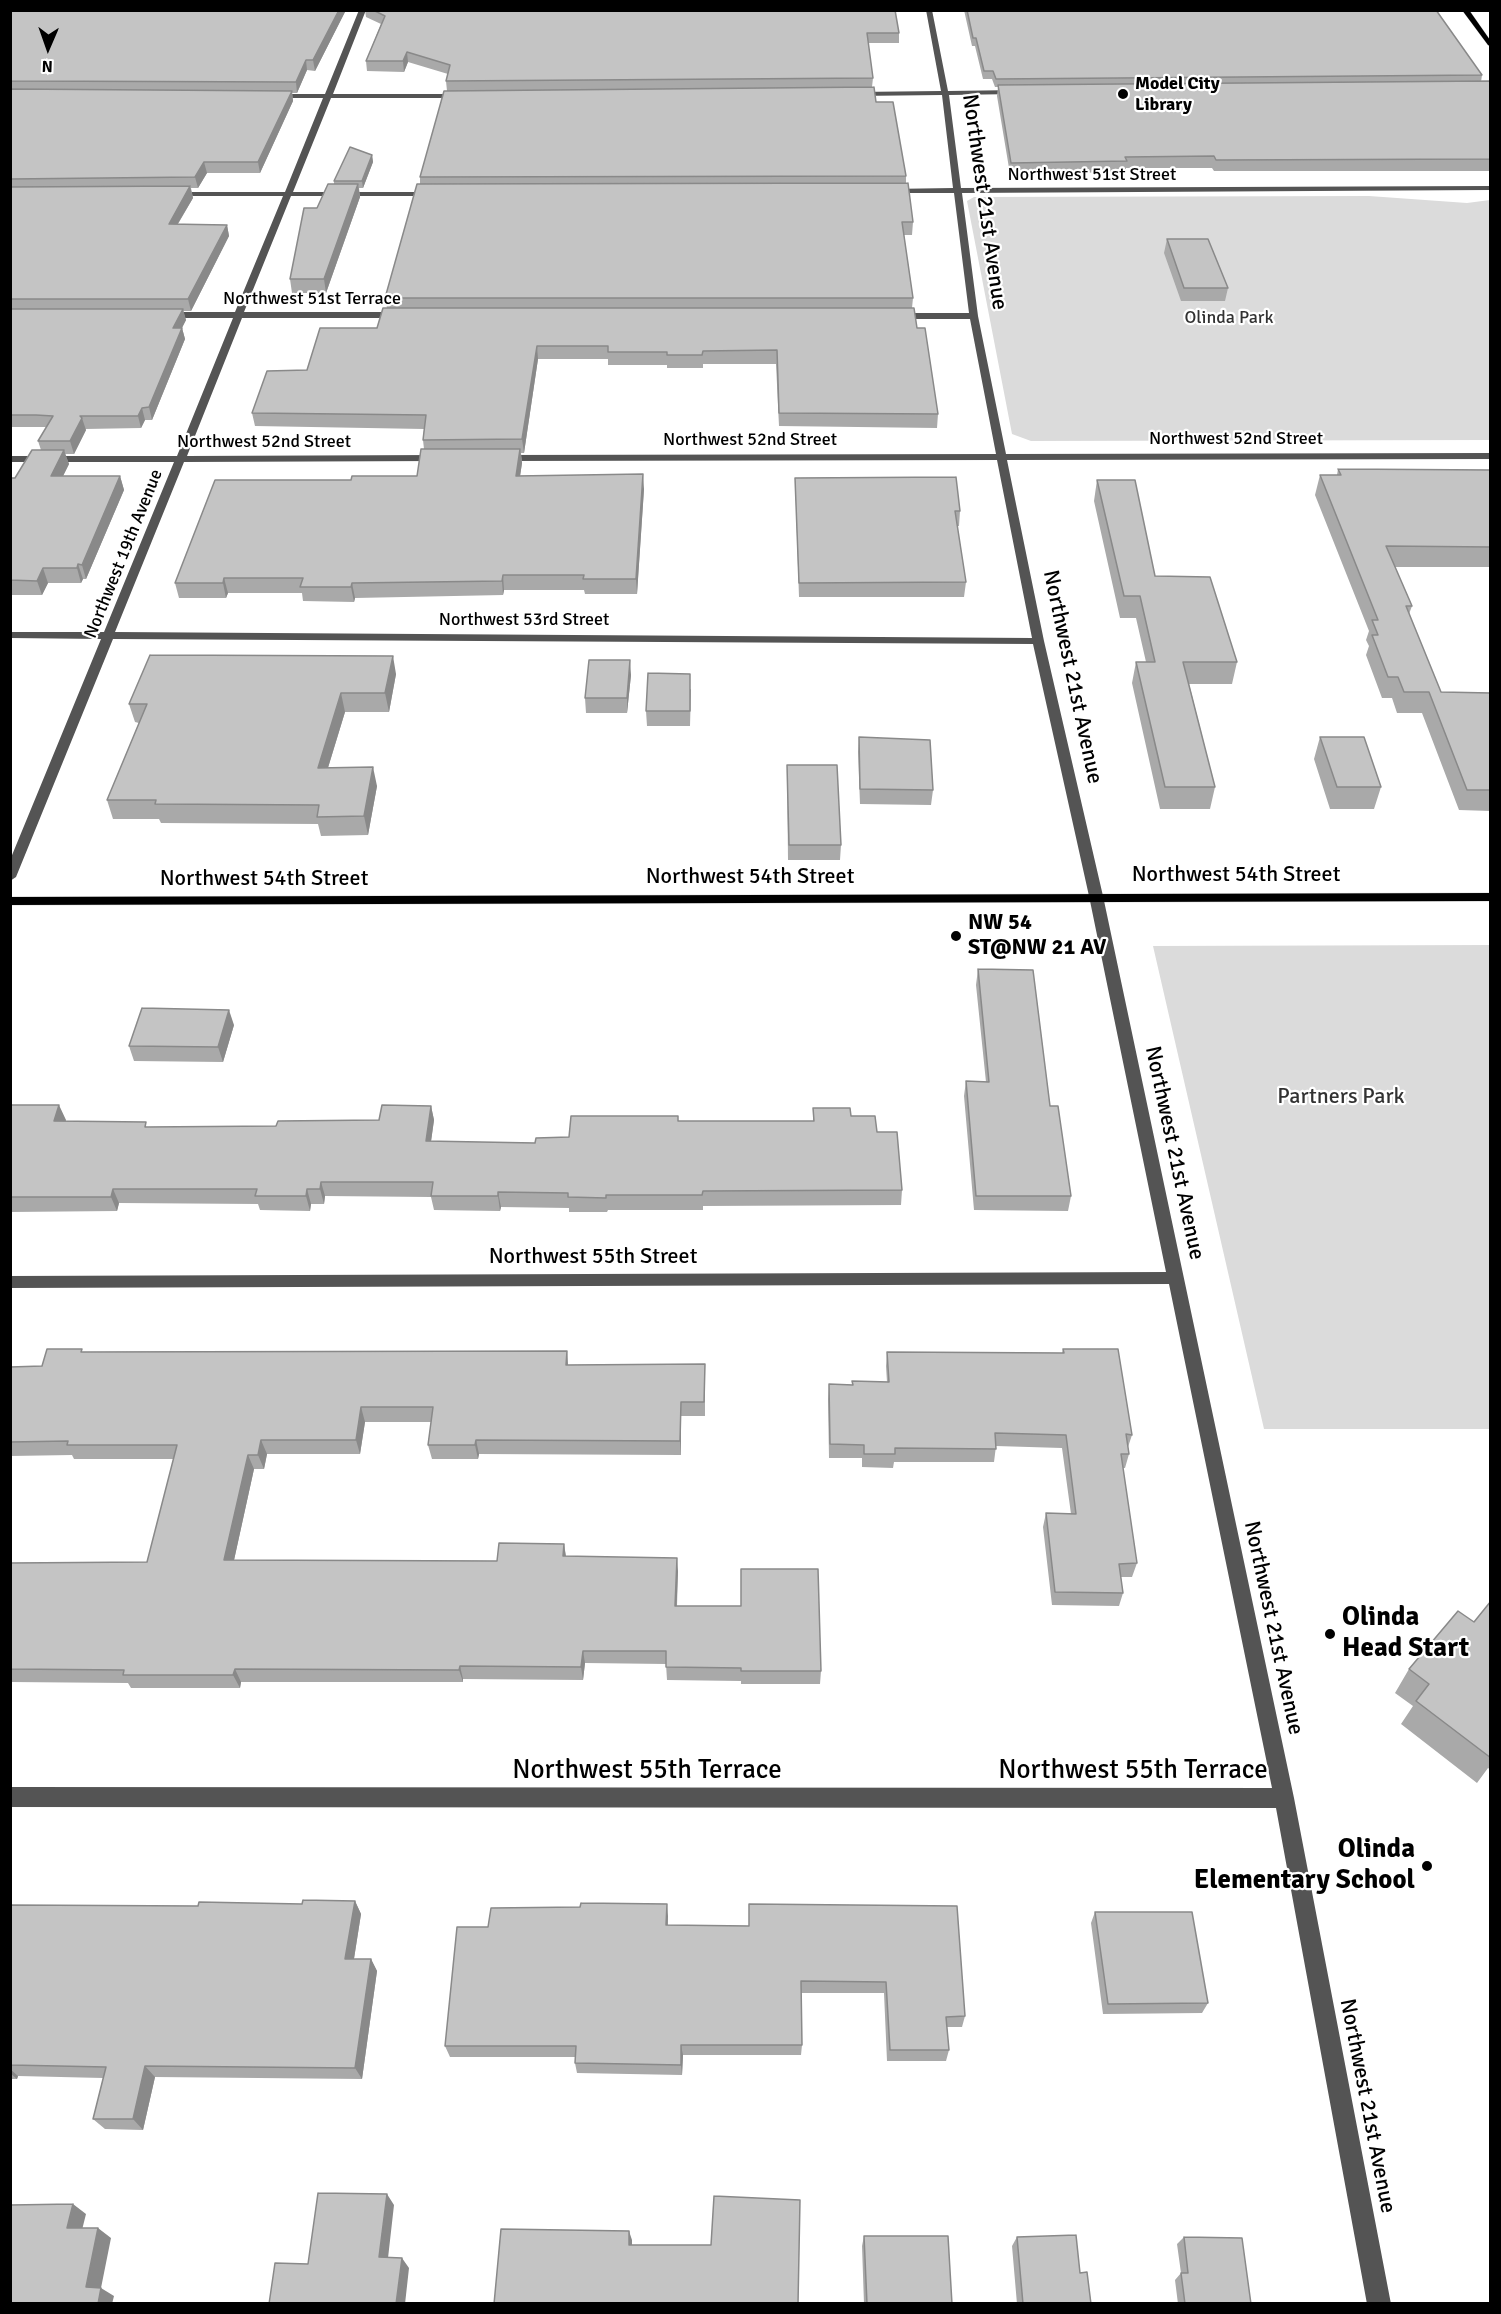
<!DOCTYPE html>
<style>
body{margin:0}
#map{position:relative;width:1501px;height:2314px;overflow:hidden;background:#fff;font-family:Signika,sans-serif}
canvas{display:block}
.frame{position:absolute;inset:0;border:12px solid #000;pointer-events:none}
.north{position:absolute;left:18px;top:18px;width:60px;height:60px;-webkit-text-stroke:4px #fff;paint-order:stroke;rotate:182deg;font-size:16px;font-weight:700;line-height:24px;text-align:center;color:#000}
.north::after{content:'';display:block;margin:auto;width:21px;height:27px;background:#000;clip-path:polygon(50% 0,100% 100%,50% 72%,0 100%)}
</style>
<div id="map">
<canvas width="1501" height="2314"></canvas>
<div class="frame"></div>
<div class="north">N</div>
</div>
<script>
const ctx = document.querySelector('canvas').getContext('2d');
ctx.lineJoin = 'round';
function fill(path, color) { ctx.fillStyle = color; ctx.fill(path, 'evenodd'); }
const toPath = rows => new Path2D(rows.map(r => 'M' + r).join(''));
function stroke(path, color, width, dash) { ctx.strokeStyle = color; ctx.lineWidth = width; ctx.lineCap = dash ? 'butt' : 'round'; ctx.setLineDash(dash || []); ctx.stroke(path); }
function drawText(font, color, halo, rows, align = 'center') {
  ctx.font = font + ' Signika,sans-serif'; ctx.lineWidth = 4.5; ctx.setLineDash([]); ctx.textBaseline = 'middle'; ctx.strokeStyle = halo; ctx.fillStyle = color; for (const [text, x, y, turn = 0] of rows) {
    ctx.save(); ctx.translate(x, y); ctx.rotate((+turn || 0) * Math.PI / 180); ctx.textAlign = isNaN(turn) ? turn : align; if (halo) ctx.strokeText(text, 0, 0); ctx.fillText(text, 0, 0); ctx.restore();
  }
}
const green = toPath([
 [1369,196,1467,203,1490,200,1490,440,1031,441,1012,434,967,201,974,197],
 [1490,945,1490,1429,1264,1429,1153,946]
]);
const minor = toPath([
 [359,10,366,10,333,94,460,94,464,96,460,98,331,98,293,192,433,192,437,194,433,196,291,196,244,312,400,312,404,315,400,318,242,318,187,456,439,455,444,458,439,461,184,462,115,632,1032,638,997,460,502,461,497,458,502,455,996,454,970,319,895,319,891,316,895,313,969,313,954,193,889,193,885,191,889,189,953,188,942,95,856,96,852,94,856,92,941,91,926,10,932,10,948,91,1018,90,1022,92,1018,94,949,95,961,188,1490,186,1490,190,962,193,978,316,1006,454,1490,453,1490,459,1007,460,1044,641,1103,896,1294,1798,1391,2304,1367,2304,1276,1808,10,1807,10,1787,1272,1788,1169,1284,10,1288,10,1276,1166,1272,1089,896,1033,644,113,639,16,877,10,881,10,860,101,639,10,638,10,632,104,632,174,462,10,462,10,456,177,456,233,318,163,318,159,315,163,312,235,312,283,196,172,196,168,194,172,192,285,192,323,98,274,98,270,96,274,94,325,94,359,10]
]);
const major = toPath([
 [1462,10,1469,10,1490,40,1490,46,1488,45,1462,10],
 [1490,893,1490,901,10,905,10,897,1490,893]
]);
const wall = toPath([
 [10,10,346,10,315,71,307,70,297,93,292,93,293,101,260,173,207,173,198,188,191,188,193,198,178,224,227,225,229,236,191,311,183,311,186,320,182,328,185,339,152,420,145,420,141,428,85,429,86,430,74,454,65,454,69,464,63,476,120,476,124,490,86,579,83,579,81,583,48,583,42,595,10,595,10,478,15,478,41,450,38,441,47,427,10,427],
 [365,10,895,10,899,33,899,43,868,43,873,78,872,87,876,102,906,176,906,183,913,222,912,235,904,235,913,298,912,308,938,414,937,428,779,426,776,364,703,364,703,368,667,368,667,365,608,365,608,359,538,359,524,453,521,453,522,463,520,476,644,489,637,594,585,594,584,590,504,590,503,595,355,598,354,602,303,601,302,593,228,593,226,598,179,598,175,583,351,480,417,476,424,449,423,440,424,429,255,426,252,413,307,370,377,328,387,308,385,298,420,184,420,177,447,91,446,81,448,74,408,62,404,72,367,71,366,61,381,24,366,17],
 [964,10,1436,10,1482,75,1481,82,1491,83,1491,171,1214,171,1212,168,1126,168,1125,172,1010,174,997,96,998,87,995,87,992,79,983,79,975,46,972,46],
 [372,155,373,162,363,188,359,188,360,197,326,293,292,293,290,279,317,208,334,184,334,181],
 [1167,239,1228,288,1225,301,1181,301,1164,253],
 [1338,469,1491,470,1491,567,1395,567,1412,606,1409,614,1441,692,1491,693,1491,811,1459,810,1422,713,1397,713,1392,698,1382,698,1366,655,1369,646,1366,640,1369,631,1315,495,1320,475,1337,475],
 [795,478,960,511,959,526,957,526,966,582,964,597,799,597],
 [1097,480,1155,576,1237,662,1232,684,1189,684,1215,787,1210,809,1160,809,1132,683,1136,662,1146,662,1136,618,1120,618,1094,501],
 [396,674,389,712,345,712,328,768,377,786,368,835,321,836,318,824,161,823,159,819,113,819,107,800,139,723,135,722,129,704],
 [631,675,627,713,586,713,585,698],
 [691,689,690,726,647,726,646,711],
 [859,737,933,790,931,805,860,804,858,752],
 [1320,737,1381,787,1374,809,1330,809,1314,759],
 [787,765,841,845,840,860,788,860],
 [978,969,1050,1106,1071,1196,1068,1211,974,1210,964,1096,966,1081,986,1082,976,985],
 [234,1025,223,1062,134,1061,129,1046],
 [10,1105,66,1120,65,1121,148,1127,276,1126,379,1120,431,1106,434,1120,431,1141,535,1143,679,1121,813,1121,813,1108,851,1116,877,1132,902,1190,901,1205,703,1206,703,1210,608,1210,607,1212,569,1212,569,1208,501,1207,500,1211,434,1210,431,1197,325,1196,324,1204,311,1204,310,1211,260,1210,258,1204,119,1203,117,1211,10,1212],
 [1063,1349,1132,1435,1128,1447,1129,1454,1125,1468,1123,1468,1137,1563,1132,1577,1121,1577,1123,1593,1119,1606,1052,1605,1043,1527,1046,1513,1071,1514,1062,1448,996,1446,994,1462,894,1462,893,1468,862,1467,862,1458,829,1458,828,1399,829,1384,852,1385,852,1381,887,1382,886,1366,887,1352,1062,1353],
 [567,1351,568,1365,705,1364,705,1416,681,1416,681,1455,479,1454,478,1459,432,1459,428,1445,431,1422,365,1422,360,1454,267,1454,264,1469,254,1469,234,1560,497,1561,564,1544,566,1556,678,1571,677,1606,821,1671,820,1684,741,1684,741,1681,667,1680,666,1664,585,1663,583,1680,463,1679,463,1682,241,1682,240,1688,131,1688,128,1683,10,1682,10,1563,147,1562,174,1459,74,1459,72,1455,10,1456,10,1367,42,1366,83,1352],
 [1491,1601,1491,1770,1488,1768,1477,1783,1401,1724,1413,1706,1395,1693,1409,1669,1474,1622],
 [355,1901,361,1914,354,1959,371,1959,377,1971,362,2079,155,2077,143,2130,105,2129,93,2119,103,2078,18,2076,17,2079,10,2079,10,1905,198,1906,302,1904],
 [749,1904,965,2016,962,2027,947,2027,949,2050,946,2061,887,2061,884,1993,801,1993,802,2045,801,2055,683,2055,682,2075,577,2073,575,2063,575,2057,450,2057,445,2046,488,1927,668,1916,668,1925,749,1926],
 [1095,1912,1208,2003,1202,2013,1103,2014,1091,1923],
 [864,2236,952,2304,864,2304,862,2246],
 [1017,2237,1080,2273,1091,2304,1017,2304,1012,2246],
 [1184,2237,1251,2304,1178,2304,1175,2280,1181,2273,1177,2244]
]);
const shadedWall = toPath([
 [339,10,346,10,315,71,313,60],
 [407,52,408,62,404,72,403,61],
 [306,60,307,70,297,93,296,82],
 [292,91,293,101,260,173,258,162],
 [372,155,373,162,363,188,362,181],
 [204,162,207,173,198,188,195,177],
 [358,184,360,197,326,293,324,279],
 [190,186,193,198,171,235,169,224],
 [227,225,229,236,191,311,188,299],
 [183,309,186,320,176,339,173,328],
 [182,328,185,339,152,420,149,407],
 [537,346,538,359,524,453,522,439],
 [142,408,145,420,141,428,138,416],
 [82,418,86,430,74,454,70,441],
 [520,449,522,463,518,490,516,476],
 [64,450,69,464,56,490,51,476],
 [643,474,644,489,637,594,636,579],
 [120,476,124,490,86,579,82,565],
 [78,564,83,579,81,583,77,568],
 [43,568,48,583,42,595,37,581],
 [503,575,504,590,503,595,502,581],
 [224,578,228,593,226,598,223,583],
 [352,583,355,598,354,602,351,587],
 [393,656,396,674,389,712,385,693],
 [630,660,631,675,627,713,627,698],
 [341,693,345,712,322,787,318,768],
 [373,767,377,786,368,835,364,816],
 [229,1010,234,1025,223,1062,218,1047],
 [59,1105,66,1120,60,1136,54,1121],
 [431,1106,434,1120,429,1156,426,1141],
 [321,1182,325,1196,324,1204,320,1189],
 [113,1189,119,1203,117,1211,111,1197],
 [307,1189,311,1204,310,1211,306,1196],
 [498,1192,501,1207,500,1211,498,1196],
 [567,1351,568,1366,566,1365],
 [681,1402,681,1455,680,1441],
 [361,1407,365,1422,360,1454,356,1440],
 [261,1440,267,1454,264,1469,258,1455],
 [476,1440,479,1454,478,1459,475,1445],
 [248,1455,254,1469,231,1574,224,1560],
 [564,1544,566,1558,563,1556],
 [677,1558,678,1571,676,1619,675,1606],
 [583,1651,585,1663,583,1680,581,1667],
 [460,1666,463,1679,463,1682,459,1670],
 [235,1669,241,1682,240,1688,233,1675],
 [355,1901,361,1914,352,1971,345,1959],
 [667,1904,668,1916,667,1937,666,1925],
 [371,1959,377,1971,362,2079,355,2068],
 [681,2045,683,2055,682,2075,681,2065],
 [145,2066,155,2077,143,2130,133,2119],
 [10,2069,18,2076,17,2079,10,2073],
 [387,2194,394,2205,387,2267,379,2257],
 [73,2204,86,2214,80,2238,67,2228],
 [98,2228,111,2238,101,2288,114,2296,112,2304,98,2304,86,2287],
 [629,2231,632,2240,632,2254,629,2245],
 [402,2258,409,2268,405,2304,396,2304]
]);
const building = toPath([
 [10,10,339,10,313,60,306,60,296,82,10,81,10,10],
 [373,10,895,10,899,33,867,33,873,78,446,81,450,65,407,52,403,61,366,61,385,16,373,10],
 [967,10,1436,10,1482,75,996,79,993,71,984,71,976,38,973,38,967,10],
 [1489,81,1491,83,1491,159,1216,160,1214,156,1125,157,1127,161,1011,163,998,85,1489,81],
 [874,87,876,102,893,102,906,176,420,177,444,91,874,87],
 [10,89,292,91,258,162,204,162,195,177,10,179,10,89],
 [350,147,372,155,362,181,334,181,350,147],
 [908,183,913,222,902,222,913,298,385,298,417,184,908,183],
 [328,184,358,184,324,279,290,279,304,208,317,208,328,184],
 [190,186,169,224,227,225,188,299,10,299,10,187,190,186],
 [1167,239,1208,239,1228,288,1184,288,1167,239],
 [383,308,914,308,917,328,925,328,938,414,779,413,777,350,703,351,702,355,667,355,667,352,608,352,608,346,537,346,522,439,423,440,426,415,252,413,267,371,307,370,320,328,377,328,383,308],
 [10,309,183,309,173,328,182,328,149,407,142,408,138,416,80,416,82,418,70,441,38,441,53,416,36,415,10,415,10,309],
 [421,449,520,449,516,476,643,474,636,579,583,579,584,575,503,575,502,581,352,583,351,587,300,587,303,578,224,578,223,583,175,583,215,480,351,480,352,476,417,476,421,449],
 [32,450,64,450,51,476,120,476,82,565,78,564,77,568,43,568,37,581,10,580,10,478,15,478,32,450],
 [1338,469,1491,470,1491,547,1386,546,1412,606,1406,606,1441,692,1491,693,1491,790,1467,790,1429,692,1404,692,1398,677,1388,677,1372,635,1378,635,1372,620,1378,620,1320,475,1341,475,1338,469],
 [956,477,960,511,955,511,966,582,799,583,795,478,956,477],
 [1097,480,1135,480,1155,576,1210,577,1237,662,1183,662,1215,787,1165,787,1136,662,1155,662,1140,596,1124,596,1097,480],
 [150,655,393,656,385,693,341,693,318,768,373,767,364,816,317,817,319,805,155,804,156,800,107,800,147,704,129,704,150,655],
 [589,660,630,660,627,698,585,698,589,660],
 [648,673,690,674,690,711,646,711,648,673],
 [859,737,930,740,933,790,860,789,859,737],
 [1320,737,1364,737,1381,787,1337,787,1320,737],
 [787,765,837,765,841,845,789,845,787,765],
 [978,969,1033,970,1050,1106,1058,1106,1071,1196,976,1196,966,1081,989,1082,978,969],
 [142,1008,229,1010,218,1047,129,1046,142,1008],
 [10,1105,59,1105,54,1121,146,1122,145,1127,276,1126,278,1121,379,1120,382,1105,431,1106,426,1141,535,1143,536,1138,569,1137,571,1116,678,1116,678,1121,814,1121,813,1108,850,1108,851,1116,875,1116,877,1132,897,1132,902,1190,703,1191,702,1195,606,1195,606,1198,568,1197,568,1193,498,1192,498,1196,431,1196,433,1182,321,1182,320,1189,307,1189,306,1196,255,1196,257,1189,113,1189,111,1197,10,1197,10,1105],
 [47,1349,82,1349,81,1352,567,1351,566,1365,705,1364,704,1402,681,1402,680,1441,476,1440,475,1445,428,1445,433,1407,361,1407,356,1440,261,1440,258,1455,248,1455,224,1560,497,1561,499,1543,564,1544,563,1556,677,1558,675,1606,741,1606,741,1569,818,1569,821,1671,741,1671,741,1668,666,1667,666,1651,583,1651,581,1667,460,1666,459,1670,235,1669,233,1675,123,1675,124,1670,10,1669,10,1563,147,1562,177,1445,67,1445,68,1441,10,1442,10,1367,42,1366,47,1349],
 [1063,1349,1118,1349,1132,1435,1126,1434,1129,1454,1121,1454,1137,1563,1119,1564,1123,1593,1055,1592,1046,1513,1076,1514,1066,1435,995,1433,996,1449,895,1448,895,1454,864,1454,864,1445,830,1444,829,1384,853,1385,852,1381,889,1382,887,1352,1064,1353,1063,1349],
 [1491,1601,1491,1758,1416,1701,1429,1684,1409,1669,1458,1611,1474,1622,1491,1601],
 [303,1900,355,1901,345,1959,371,1959,355,2068,145,2066,133,2119,93,2119,106,2067,10,2065,10,1905,198,1906,199,1902,302,1904,303,1900],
 [581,1903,667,1904,666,1925,749,1926,749,1904,957,1906,965,2016,946,2017,949,2050,890,2050,886,1982,801,1981,802,2045,681,2045,681,2065,575,2063,576,2046,445,2046,457,1927,488,1927,491,1908,580,1907,581,1903],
 [1095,1912,1192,1912,1208,2003,1108,2004,1095,1912],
 [318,2193,387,2194,379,2257,402,2258,396,2304,269,2304,275,2263,308,2264,318,2193],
 [714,2196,800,2200,798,2304,494,2304,501,2229,629,2231,629,2245,711,2245,714,2196],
 [73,2204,67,2228,98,2228,86,2287,101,2288,98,2304,10,2304,10,2205,73,2204],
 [1076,2235,1080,2273,1087,2272,1091,2304,1023,2304,1017,2237,1076,2235],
 [864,2236,948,2236,952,2304,867,2304,864,2236],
 [1184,2237,1242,2238,1251,2304,1185,2304,1181,2273,1188,2273,1184,2237]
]);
const markers = [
 [1123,94,6,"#000"],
 [956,936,6,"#000"],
 [1330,1634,6,"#000"],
 [1427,1866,6,"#000"]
];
const farPoinames = [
 ["Model City",1135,84],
 ["Library",1135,105]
];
const farStreetnames = [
 ["Northwest 51st Street",1092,175],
 ["Northwest 51st Terrace",312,299],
 ["Northwest 52nd Street",1236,439],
 ["Northwest 52nd Street",750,440],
 ["Northwest 52nd Street",264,442],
 ["Northwest 19th Avenue",124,554,-68],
 ["Northwest 53rd Street",524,620]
];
const farParknames = [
 ["Olinda Park",1229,318]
];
const streetNames = [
 ["Northwest 21st Avenue",984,202,82],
 ["Northwest 21st Avenue",1072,677,78],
 ["Northwest 54th Street",1236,875],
 ["Northwest 54th Street",750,877],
 ["Northwest 54th Street",264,879],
 ["Northwest 21st Avenue",1174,1153,78],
 ["Northwest 55th Street",593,1257],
 ["Northwest 21st Avenue",1273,1628,78],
 ["Northwest 21st Avenue",1367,2106,79]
];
const poiNames = [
 ["NW 54",968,923],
 ["ST@NW 21 AV",968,948]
];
const parkNames = [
 ["Partners Park",1341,1097]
];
const nearPoinames = [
 ["Olinda",1342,1618],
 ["Head Start",1342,1649],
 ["Olinda",1415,1850,"right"],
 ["Elementary School",1415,1881,"right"]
];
const nearStreetnames = [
 ["Northwest 55th Terrace",647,1771],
 ["Northwest 55th Terrace",1133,1771]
];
fill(green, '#dbdbdb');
stroke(major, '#dbdbdb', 1);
fill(minor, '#545454');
fill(major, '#000');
fill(wall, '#a9a9a9');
fill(shadedWall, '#898989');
fill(building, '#c4c4c4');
stroke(building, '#898989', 1.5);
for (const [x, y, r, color] of markers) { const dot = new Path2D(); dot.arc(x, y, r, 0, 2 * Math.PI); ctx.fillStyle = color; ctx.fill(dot); stroke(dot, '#fff', 2); }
drawText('bold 18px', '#000', '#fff', farPoinames, 'left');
drawText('18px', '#000', '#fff', farStreetnames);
drawText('18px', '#323232', '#fff', farParknames);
drawText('22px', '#000', '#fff', streetNames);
drawText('bold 22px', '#000', '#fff', poiNames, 'left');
drawText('22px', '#323232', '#fff', parkNames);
drawText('bold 27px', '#000', '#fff', nearPoinames, 'left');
drawText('27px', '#000', '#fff', nearStreetnames);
</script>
